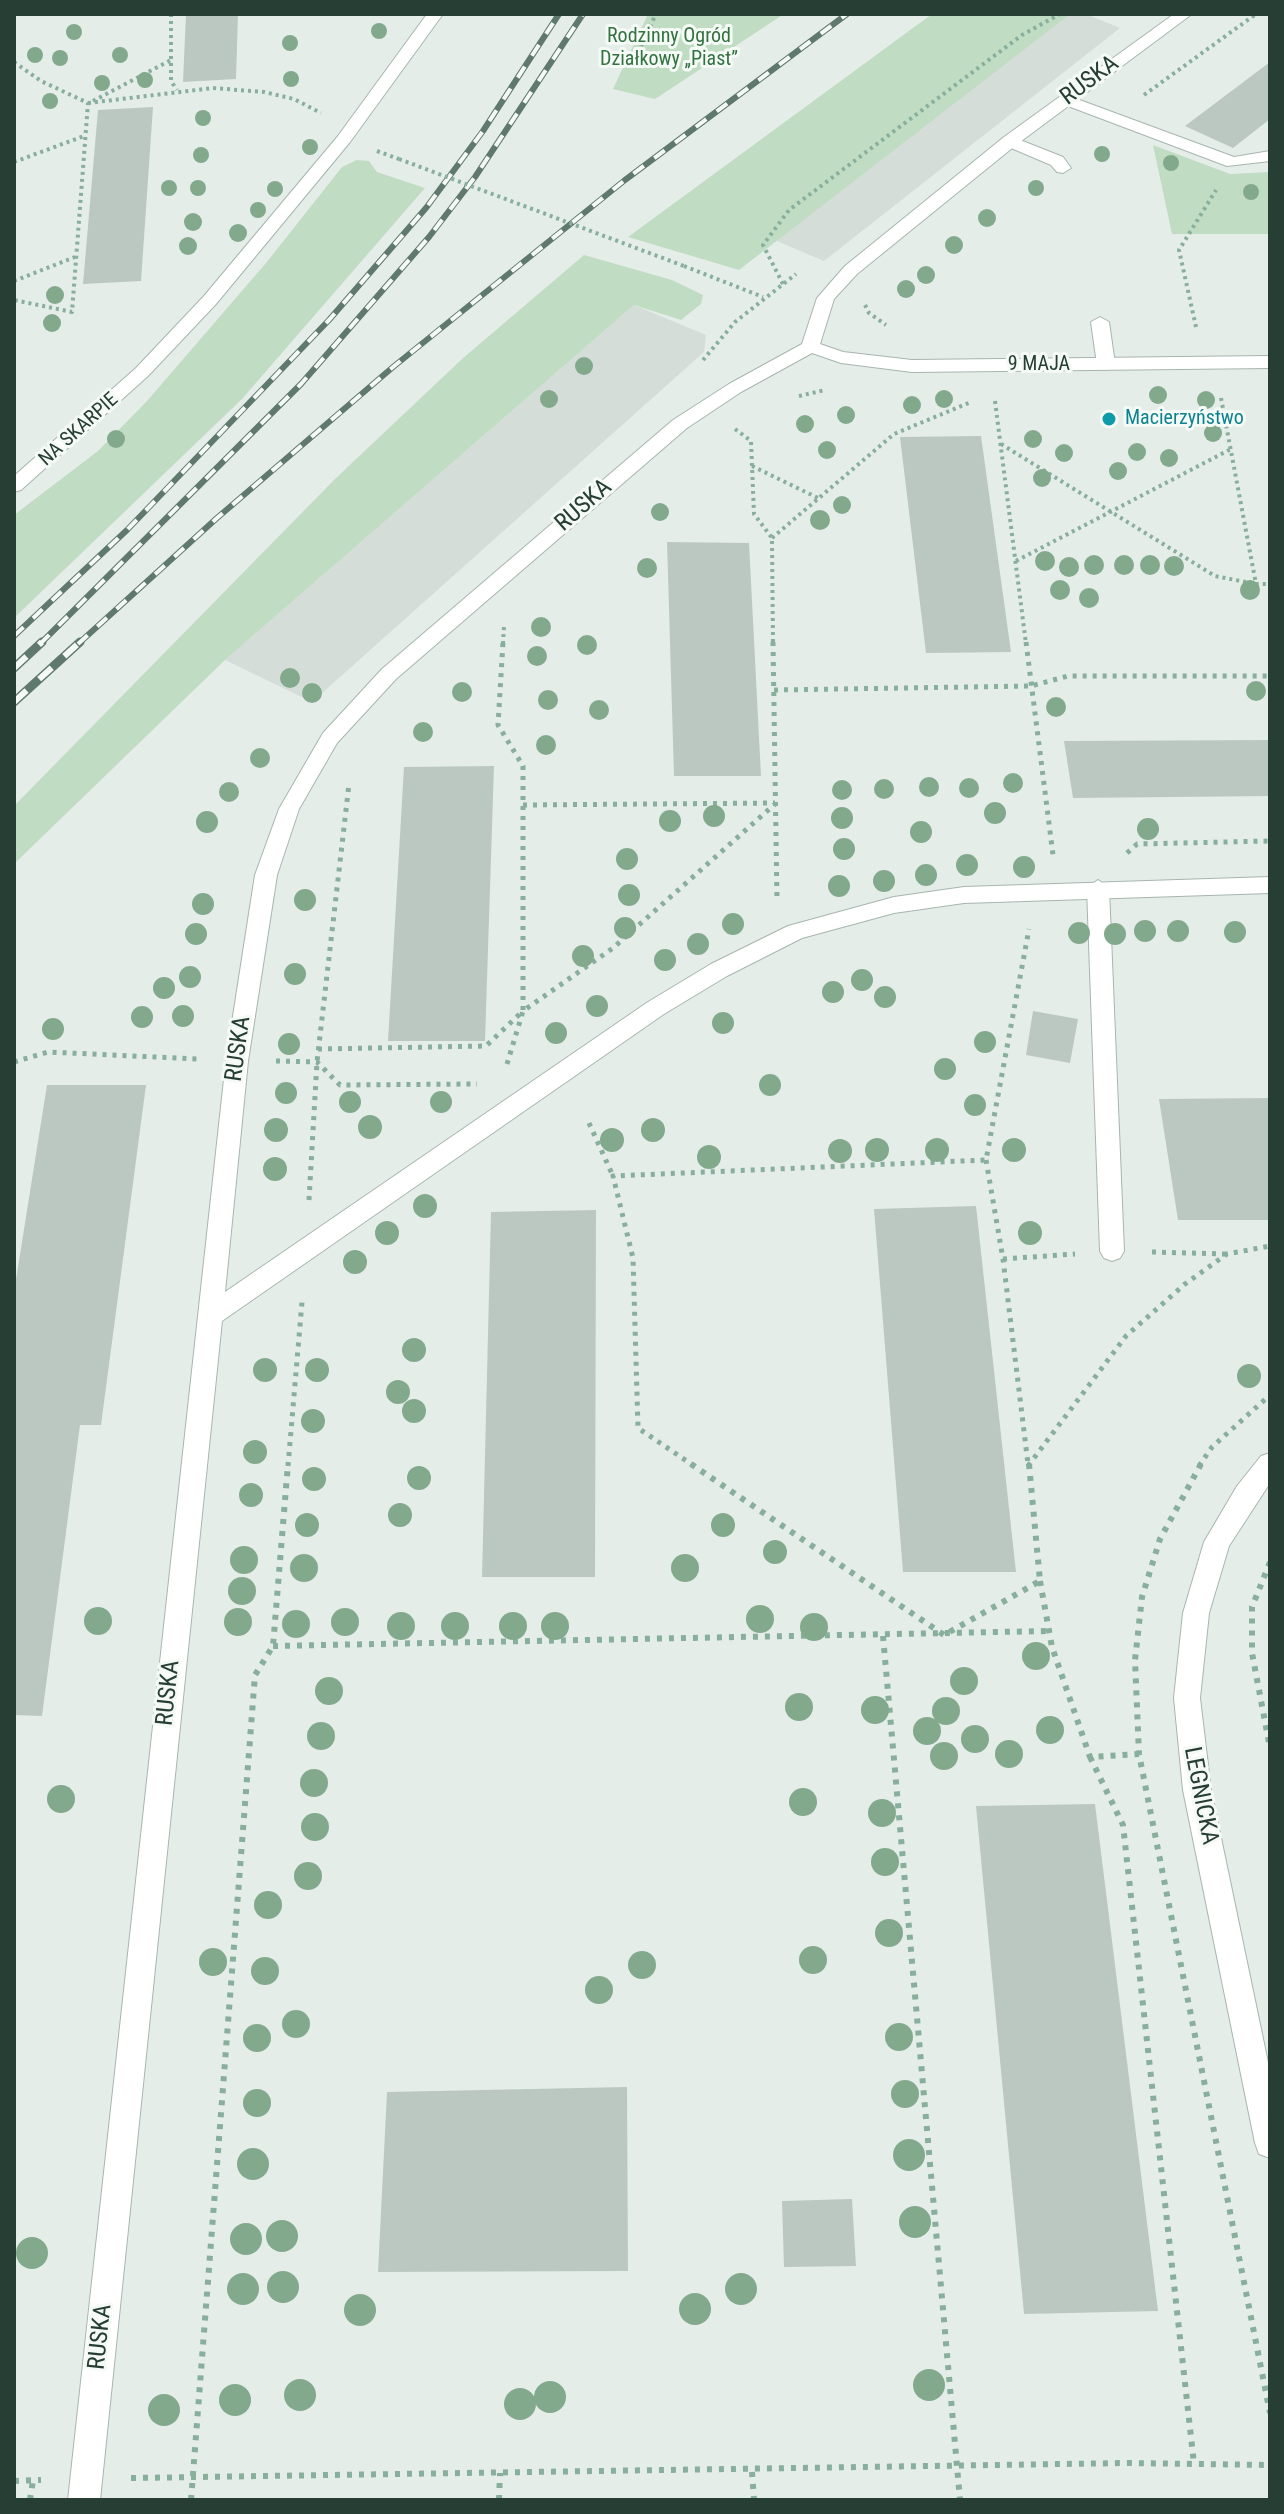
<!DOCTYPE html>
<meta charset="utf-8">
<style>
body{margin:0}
#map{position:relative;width:1284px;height:2514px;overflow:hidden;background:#e5ede9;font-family:"Roboto Condensed",sans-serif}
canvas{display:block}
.frame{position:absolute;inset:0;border:16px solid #263e34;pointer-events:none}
</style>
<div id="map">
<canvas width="1284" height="2514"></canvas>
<div class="frame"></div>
</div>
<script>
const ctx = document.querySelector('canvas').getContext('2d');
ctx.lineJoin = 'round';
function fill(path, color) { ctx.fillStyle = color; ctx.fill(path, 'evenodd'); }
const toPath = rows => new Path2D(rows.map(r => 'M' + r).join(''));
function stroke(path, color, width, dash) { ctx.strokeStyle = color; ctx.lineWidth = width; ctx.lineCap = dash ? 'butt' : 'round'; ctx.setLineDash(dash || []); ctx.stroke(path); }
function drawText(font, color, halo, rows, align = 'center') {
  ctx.font = font + ' "Roboto Condensed",sans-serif'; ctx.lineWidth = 6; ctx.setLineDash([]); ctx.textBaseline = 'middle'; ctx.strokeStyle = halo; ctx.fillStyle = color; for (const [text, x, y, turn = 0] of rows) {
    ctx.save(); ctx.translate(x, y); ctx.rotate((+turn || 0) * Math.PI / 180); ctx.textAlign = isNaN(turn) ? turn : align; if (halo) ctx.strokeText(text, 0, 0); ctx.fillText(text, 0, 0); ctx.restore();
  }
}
const built = toPath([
 [1044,14,1086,14,1120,28,824,261,763,235],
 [634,305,706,335,704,352,312,702,225,660]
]);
const green = toPath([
 [648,14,784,14,655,99,613,89],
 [932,14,1070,14,739,270,628,237],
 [1153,145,1230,174,1270,172,1270,234,1172,234],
 [357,160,369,161,377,172,425,188,242,399,14,618,14,515,98,451,147,401,266,263,342,167],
 [584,255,672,280,703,295,701,304,681,320,634,305,225,660,14,864,14,806,335,479,462,359]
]);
const building = toPath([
 [186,14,238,14,236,79,183,82],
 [1270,62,1270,119,1233,148,1185,126],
 [153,107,141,281,83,284,98,110],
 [981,436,1011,652,926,653,900,437],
 [667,542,749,543,761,776,674,776],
 [1270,740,1270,796,1073,798,1064,741],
 [494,766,485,1041,388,1041,404,767],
 [1033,1011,1078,1019,1070,1063,1026,1055],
 [47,1085,146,1085,101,1425,80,1425,42,1716,14,1715,14,1292],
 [1270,1098,1270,1220,1178,1220,1159,1099],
 [976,1206,1016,1572,903,1572,874,1209],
 [596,1210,595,1577,482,1577,491,1212],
 [1095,1804,1158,2311,1024,2314,976,1806],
 [627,2087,628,2271,378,2272,387,2092],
 [852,2199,856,2266,784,2267,782,2201]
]);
const pathFar2 = toPath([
 [171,14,171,81,177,90],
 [641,46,656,14],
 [14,62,41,81,88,103,72,312,14,300],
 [1144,95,1256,14],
 [93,101,171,60],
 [88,103,213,88,264,92,294,99,321,113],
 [377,151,399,159],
 [14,162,84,136],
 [684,266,763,297],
 [14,281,75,257],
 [783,284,763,245,789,210,1022,35,1060,14],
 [865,305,869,313,886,325],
 [1196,327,1179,250,1216,190],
 [703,360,735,322,796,274],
 [799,396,825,390],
 [1221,398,1256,584,1270,584],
 [995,401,1026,644],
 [735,429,751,441,754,514,772,538,773,644],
 [1001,444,1215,576,1256,584],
 [752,466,818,498],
 [772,538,894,434,971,402],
 [1016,561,1231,449],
 [503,644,504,626]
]);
const pathFar1 = toPath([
 [773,642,777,901],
 [1026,642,1053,855],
 [774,690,1031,686,1068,676,1270,676],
 [523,805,775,803],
 [1127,853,1137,844,1270,841],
 [318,1049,486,1046,523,1011,523,766,498,725,503,642],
 [276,1061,317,1062,340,1085,477,1084],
 [14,1062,48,1052,198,1059],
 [507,1064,523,1011,613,948,775,804],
 [589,1123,613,1176],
 [986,1160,1003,1259,1028,1464],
 [309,1200,317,1062,349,784],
 [1152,1252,1226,1254],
 [1003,1259,1075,1254],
 [288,1466,302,1302],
 [694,1466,638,1428,633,1258,613,1176,986,1160,1029,929],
 [1028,1466,1126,1336,1185,1284,1227,1254,1270,1246],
 [1199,1466,1212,1447,1270,1395]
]);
const path = toPath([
 [691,1464,944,1635,1040,1581,1029,1464],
 [1201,1464,1160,1539,1142,1597,1135,1660,1139,1754,1270,2413],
 [1270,1562,1252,1607,1252,1653,1270,1748],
 [1040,1581,1052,1647,1090,1757,1139,1754],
 [883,1636,960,2500],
 [273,1646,1050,1631],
 [1090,1757,1123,1825,1194,2464],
 [752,2472,754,2500],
 [131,2478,1128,2463,1270,2465],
 [14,2481,41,2480],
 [30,2500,33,2480],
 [191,2500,255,1675,273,1646,288,1464],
 [499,2500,500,2473]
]);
const service = toPath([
 [427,14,443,14,350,142,216,304,148,376,21,490,14,492,14,476,136,368,204,296,338,136,427,14],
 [1066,95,1234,157,1270,151,1270,161,1227,166,1060,103,1060,97,1066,95],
 [1010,136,1063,157,1071,168,1063,173,1057,172,1051,165,1004,145,1002,141,1010,136],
 [1100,317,1109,322,1115,364,1106,370,1097,364,1091,322,1100,317],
 [1098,880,1109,888,1124,1251,1120,1258,1112,1261,1104,1258,1100,1251,1087,888,1098,880]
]);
const minor = toPath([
 [1174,14,1192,14,1016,145,857,274,834,299,820,344,843,352,912,360,1270,356,1270,368,912,372,841,363,812,353,741,392,687,428,396,679,337,743,299,809,277,875,248,1061,225,1292,648,1002,711,964,788,926,894,897,964,887,1270,877,1270,893,964,903,894,913,802,938,727,976,664,1014,222,1321,100,2500,68,2500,226,1061,255,875,279,809,323,733,382,669,673,420,729,384,802,344,817,298,845,266,1004,137,1174,14],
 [1270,1453,1270,1483,1229,1546,1209,1613,1200,1698,1211,1790,1270,2072,1270,2158,1259,2154,1255,2143,1183,1790,1174,1698,1183,1613,1204,1542,1237,1486,1261,1456,1270,1453]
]);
const railFar1 = toPath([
 [14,636,127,530,329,320,426,208,483,131,559,14],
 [40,644,301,384,429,237,475,177,583,14],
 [78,644,217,518,393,367,625,180,847,14]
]);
const rail = toPath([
 [14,668,42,642],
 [14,702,80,642]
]);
const pathBridge = toPath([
 [399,159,684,266]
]);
const trees = [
 [379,31,8],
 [74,32,8],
 [290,43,8],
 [35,55,8],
 [120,55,8],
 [60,58,8],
 [291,79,8],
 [145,80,8],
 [102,83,8],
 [50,101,8],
 [203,118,8],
 [310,147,8],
 [1102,154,8],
 [201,155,8],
 [1171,163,8],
 [169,188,8],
 [198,188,8],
 [1036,188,8],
 [275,189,8],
 [1251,192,8],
 [258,210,8],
 [987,218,9],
 [193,222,9],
 [238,233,9],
 [954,245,9],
 [188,246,9],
 [926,275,9],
 [906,289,9],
 [55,295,9],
 [52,323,9],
 [584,366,9],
 [1158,395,9],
 [549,399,9],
 [944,399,9],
 [1206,400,9],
 [912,405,9],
 [846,415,9],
 [805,424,9],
 [1213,433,9],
 [116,439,9],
 [1033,439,9],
 [827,450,9],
 [1137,452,9],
 [1064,453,9],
 [1169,458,9],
 [1118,471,9],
 [1042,478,9],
 [842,505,9],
 [660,512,9],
 [820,520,10],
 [1045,561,10],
 [1094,565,10],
 [1124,565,10],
 [1150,565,10],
 [1174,566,10],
 [1069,567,10],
 [647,568,10],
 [1060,590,10],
 [1250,590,10],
 [1089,598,10],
 [541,627,10],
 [587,645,10],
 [537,656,10],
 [290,678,10],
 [1256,691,10],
 [462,692,10],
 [312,693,10],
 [548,700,10],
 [1056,707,10],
 [599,710,10],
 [423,732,10],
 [546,745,10],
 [260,758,10],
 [1013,783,10],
 [929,787,10],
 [969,788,10],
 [884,789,10],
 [842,790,10],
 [229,792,10],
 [995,813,11],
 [714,816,11],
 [842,818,11],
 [670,821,11],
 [207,822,11],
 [1148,829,11],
 [921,832,11],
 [844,849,11],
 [627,859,11],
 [967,865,11],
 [1024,867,11],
 [926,875,11],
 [884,881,11],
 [839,886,11],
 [629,895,11],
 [305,900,11],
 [203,904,11],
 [733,924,11],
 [625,928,11],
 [1145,931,11],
 [1178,931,11],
 [1235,932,11],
 [1079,933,11],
 [196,934,11],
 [1115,934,11],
 [698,944,11],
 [583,956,11],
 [665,960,11],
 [295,974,11],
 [190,977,11],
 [862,980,11],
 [164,988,11],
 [833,992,11],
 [885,997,11],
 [597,1006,11],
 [183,1016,11],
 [142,1017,11],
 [723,1023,11],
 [53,1029,11],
 [556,1033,11],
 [985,1042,11],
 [289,1044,11],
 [945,1069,11],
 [770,1085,11],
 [286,1093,11],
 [350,1102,11],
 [441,1102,11],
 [975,1105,11],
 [370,1127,12],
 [276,1130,12],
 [653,1130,12],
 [612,1140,12],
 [877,1150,12],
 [937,1150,12],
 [1014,1150,12],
 [840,1151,12],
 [709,1157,12],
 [275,1169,12],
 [425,1206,12],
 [387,1233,12],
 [1030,1233,12],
 [355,1262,12],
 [414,1350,12],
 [265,1370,12],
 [317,1370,12],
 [1249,1376,12],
 [398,1392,12],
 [414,1411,12],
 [313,1421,12],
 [255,1452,12],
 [419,1478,12],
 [314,1479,12],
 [251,1495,12],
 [400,1515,12],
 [307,1525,12],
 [723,1525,12],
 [775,1552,12],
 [244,1560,14],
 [304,1568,14],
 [685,1568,14],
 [242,1591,14],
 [760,1619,14],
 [98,1621,14],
 [238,1622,14],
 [345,1622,14],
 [296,1624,14],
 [401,1626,14],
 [455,1626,14],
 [513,1626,14],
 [555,1626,14],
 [814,1627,14],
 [1036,1656,14],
 [964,1681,14],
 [329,1691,14],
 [799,1707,14],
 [875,1710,14],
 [946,1711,14],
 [1050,1730,14],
 [927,1731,14],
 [321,1736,14],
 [975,1739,14],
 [1009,1754,14],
 [944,1756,14],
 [314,1783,14],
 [61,1799,14],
 [803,1802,14],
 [882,1813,14],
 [315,1827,14],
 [885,1862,14],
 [308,1876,14],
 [268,1905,14],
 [889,1933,14],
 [813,1960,14],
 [213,1962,14],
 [642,1965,14],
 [265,1971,14],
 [599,1990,14],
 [296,2024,14],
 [899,2037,14],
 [257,2038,14],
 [905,2094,14],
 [257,2103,14],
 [909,2155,16],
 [253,2164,16],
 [915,2222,16],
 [282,2236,16],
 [246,2239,16],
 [32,2253,16],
 [283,2287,16],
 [243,2289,16],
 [741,2289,16],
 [695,2309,16],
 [360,2310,16],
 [929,2385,16],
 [300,2395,16],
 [550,2397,16],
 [235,2400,16],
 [520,2404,16],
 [164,2410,16]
];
const markers = [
 [1109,419,8,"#0f9aa8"]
];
const farParknames = [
 ["Rodzinny Ogród",669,37],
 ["Działkowy „Piast”",669,60]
];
const farStreetnames = [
 ["9 MAJA",1039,365],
 ["NA SKARPIE",79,430,-42]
];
const farCulturenames = [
 ["Macierzyństwo",1125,419]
];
const streetNames = [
 ["RUSKA",1090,81,-37],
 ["RUSKA",584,506,-41],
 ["RUSKA",239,1049,-82],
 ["RUSKA",169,1693,-84],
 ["LEGNICKA",1200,1796,79],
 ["RUSKA",101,2337,-84]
];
fill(built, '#d4ddd7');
fill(green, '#c0ddc3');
fill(building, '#bbc8c1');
stroke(service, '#a8b5af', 2);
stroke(minor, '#a8b5af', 2);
stroke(pathFar2, '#88ae9c', 4, [3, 4]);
stroke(pathFar1, '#88ae9c', 5, [4, 6]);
stroke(path, '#88ae9c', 6, [5, 7]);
fill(service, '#fff');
fill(minor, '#fff');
stroke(railFar1, '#60796f', 6);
stroke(rail, '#60796f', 9);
stroke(railFar1, '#f6faf7', 4, [13]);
stroke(rail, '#f6faf7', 6, [17]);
stroke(pathBridge, '#88ae9c', 4, [3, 4]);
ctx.fillStyle = '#83a98d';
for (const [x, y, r] of trees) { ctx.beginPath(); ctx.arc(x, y, r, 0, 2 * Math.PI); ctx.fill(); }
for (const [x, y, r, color] of markers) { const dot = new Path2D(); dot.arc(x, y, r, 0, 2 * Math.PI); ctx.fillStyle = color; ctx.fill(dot); stroke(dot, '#f6faf7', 3); }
drawText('20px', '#337241', '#f6faf7', farParknames);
drawText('20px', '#263e34', '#f6faf7', farStreetnames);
drawText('20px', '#0d838f', '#f6faf7', farCulturenames, 'left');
drawText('24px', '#263e34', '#f6faf7', streetNames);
</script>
